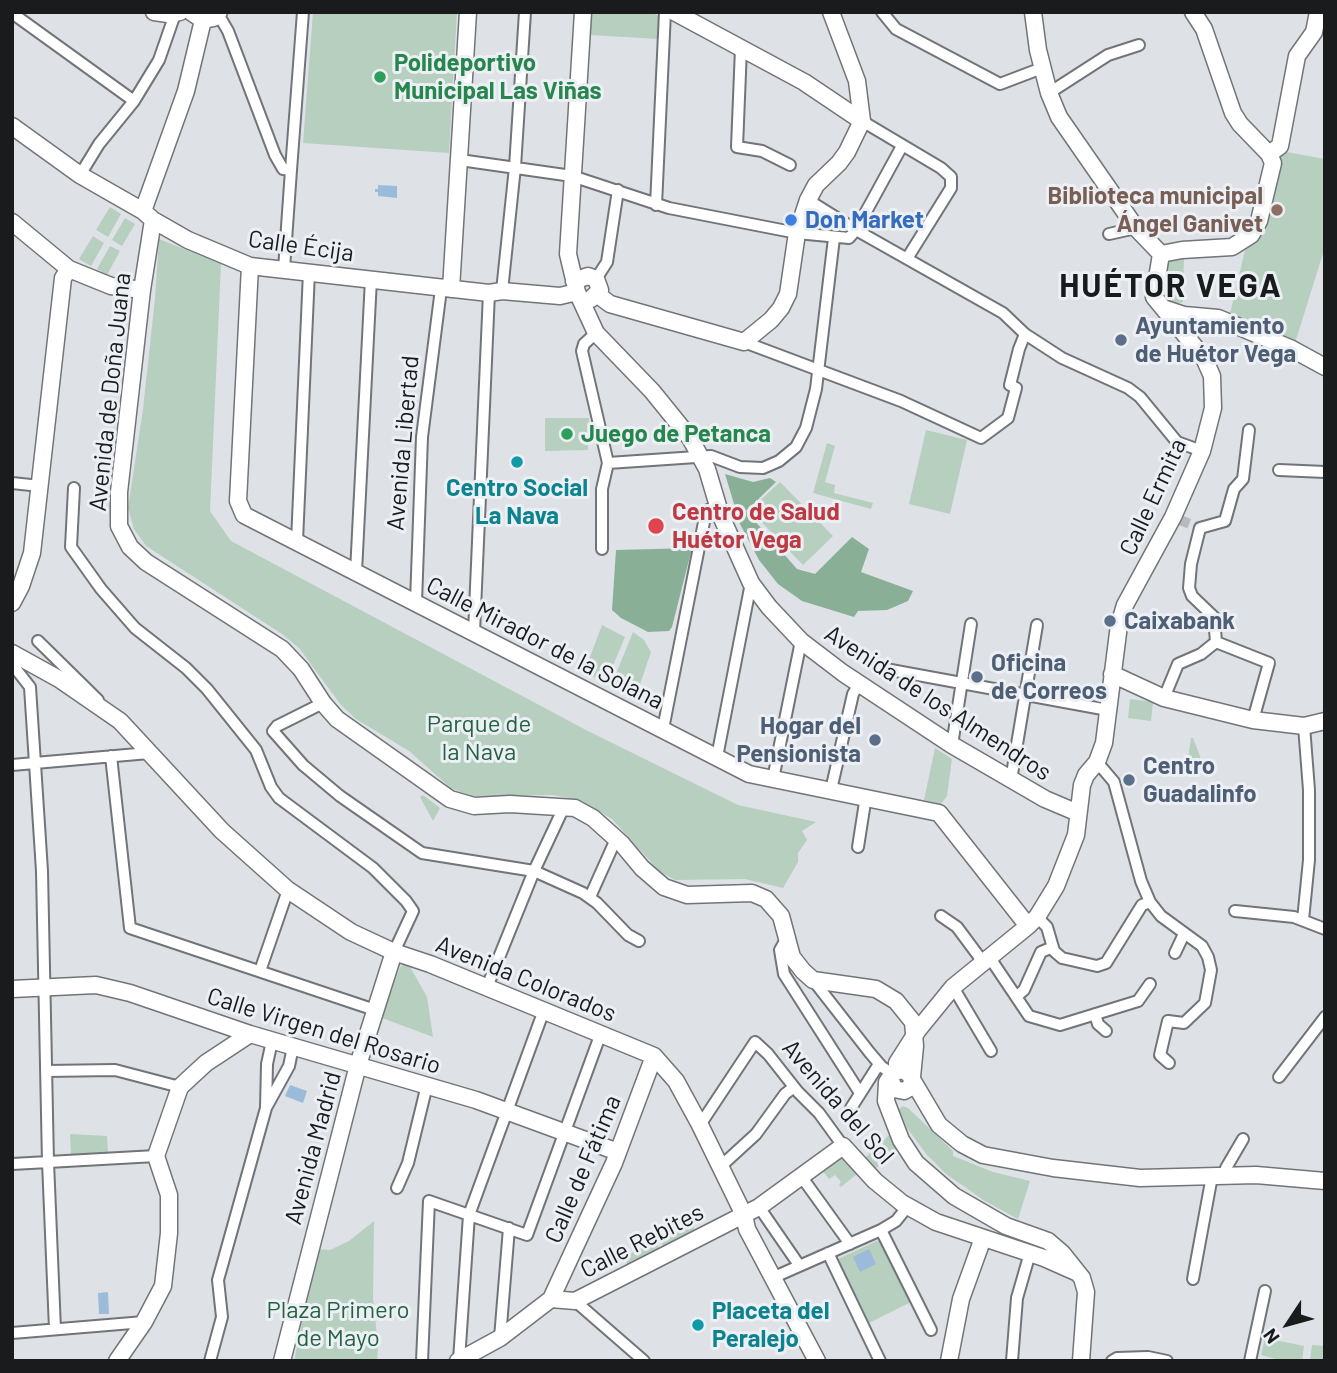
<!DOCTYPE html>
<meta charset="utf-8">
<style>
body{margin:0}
#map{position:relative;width:1337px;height:1373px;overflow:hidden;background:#dee2e6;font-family:Barlow,sans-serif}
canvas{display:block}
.frame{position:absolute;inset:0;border:14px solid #191b1c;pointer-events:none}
.north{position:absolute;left:1253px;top:1289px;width:70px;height:70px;-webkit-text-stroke:5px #eceff3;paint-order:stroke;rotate:234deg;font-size:19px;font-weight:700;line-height:28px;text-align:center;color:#191b1c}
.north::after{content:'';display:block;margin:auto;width:24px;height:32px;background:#191b1c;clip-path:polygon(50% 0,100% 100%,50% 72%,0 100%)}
</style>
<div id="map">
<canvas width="1337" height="1373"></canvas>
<div class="frame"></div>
<div class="north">N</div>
</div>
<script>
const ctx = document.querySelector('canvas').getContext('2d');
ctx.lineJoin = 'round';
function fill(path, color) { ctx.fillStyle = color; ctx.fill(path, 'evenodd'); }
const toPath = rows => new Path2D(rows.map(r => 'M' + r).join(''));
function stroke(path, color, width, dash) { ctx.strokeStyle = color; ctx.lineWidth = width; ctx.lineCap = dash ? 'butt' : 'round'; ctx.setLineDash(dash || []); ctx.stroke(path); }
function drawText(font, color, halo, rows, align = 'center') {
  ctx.font = font + ' Barlow,sans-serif'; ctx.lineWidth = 6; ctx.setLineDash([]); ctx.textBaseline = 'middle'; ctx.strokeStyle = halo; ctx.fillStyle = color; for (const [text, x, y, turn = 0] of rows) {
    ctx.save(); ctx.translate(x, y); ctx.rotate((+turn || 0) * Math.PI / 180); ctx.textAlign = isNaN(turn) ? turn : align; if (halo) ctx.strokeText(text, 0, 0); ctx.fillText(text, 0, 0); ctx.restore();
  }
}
const green = toPath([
 [313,12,457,12,449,153,303,143],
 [591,12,651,12,659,16,658,39,590,35],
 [1281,151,1325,159,1325,247,1295,343,1230,314,1245,250,1260,222],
 [110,207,121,214,108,237,96,230],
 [125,218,135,224,122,246,112,240],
 [93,236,104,243,91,266,79,259],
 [159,239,221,264,210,511,231,541,588,731,738,805,816,822,802,831,807,840,798,853,798,862,783,888,745,879,675,880,659,871,612,819,581,800,552,795,470,796,451,788,409,751,356,719,341,705,299,648,282,634,146,546,134,529,128,508,143,409,155,298],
 [110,246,120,251,107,275,97,269],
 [1184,254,1183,302,1176,304,1167,299,1163,283,1169,261],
 [545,418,589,418,588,450,545,451],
 [926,430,967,440,950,514,909,504],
 [827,443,835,446,825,482,835,485,834,493,873,503,871,509,813,493],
 [780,482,833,536,803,565,750,510],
 [602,625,625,637,606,682,584,673],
 [633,632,644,640,651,652,636,696,611,686],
 [1130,699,1153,702,1151,721,1128,718],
 [1191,738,1193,738,1201,759,1191,763,1188,759],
 [935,748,952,759,947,796,941,804,924,800],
 [423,795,440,808,433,821,420,797],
 [403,965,409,965,427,997,433,1037,382,1018,400,967],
 [903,1106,908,1108,953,1151,953,1156,993,1172,1030,1181,1018,1219,985,1201,946,1174,927,1155,907,1128,899,1109],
 [70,1134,107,1136,108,1152,71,1155],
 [889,1135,899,1148,874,1170,864,1159],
 [841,1155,858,1173,841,1187,839,1185,841,1182,835,1175,829,1179,821,1169],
 [374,1221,373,1298,378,1346,377,1361,294,1361,317,1249,330,1250,349,1241],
 [692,1222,696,1234,664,1247,659,1239],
 [881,1239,911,1302,869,1323,838,1259],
 [656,1240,660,1251,628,1266,624,1257],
 [1265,1338,1304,1346,1302,1361,1283,1361,1261,1355],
 [1312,1345,1325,1346,1325,1361,1310,1361]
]);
const forest = toPath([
 [725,474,753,482,770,478,776,482,746,511,797,569,815,574,852,537,869,549,861,572,913,591,908,601,887,610,858,611,854,617,802,601,778,584,759,560,740,524],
 [692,548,672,627,669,631,648,632,621,618,612,610,616,550]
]);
const water = toPath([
 [378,185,397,186,397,198,378,196,378,192,375,192,375,189,378,189],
 [290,1085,307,1091,303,1103,285,1096],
 [869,1249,876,1264,860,1272,853,1257],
 [108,1292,109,1314,99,1314,98,1293]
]);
const streetTunnel = toPath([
 [1180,520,1195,526]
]);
const street = toPath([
 [882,12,896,29,1000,84,1042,68],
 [12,13,134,101],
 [218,14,228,31,275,155,283,169,291,170,303,12],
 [741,48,737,147,762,151,790,165],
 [1049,93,1108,55,1139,45],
 [862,121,941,168,951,177,951,188,908,257],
 [460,160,572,176,669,208,797,233,849,238,856,230,902,146],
 [80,175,99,144,134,101,159,60,175,14],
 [808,200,856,230,1003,313,1025,334,1062,358,1128,388,1140,397,1177,442,1202,451],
 [656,205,665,12],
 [1109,234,1136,228],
 [284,269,291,170],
 [596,279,607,262,618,190],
 [502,291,515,167,525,12],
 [596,333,584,344,582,351,608,463,602,489,602,549],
 [744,342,901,401,981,438,1008,418,1016,388,1010,385,1019,349,1025,334],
 [608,463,711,456,740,467,763,468,779,461,796,447,806,428,816,389,834,238],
 [1279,470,1325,472],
 [12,483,40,486],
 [74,488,71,547,101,589,135,628,186,668,207,689,256,750,271,787,279,798,373,868,406,901,413,911,394,952],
 [297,541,309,272],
 [356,572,371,279],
 [416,602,422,437,441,289],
 [474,632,489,293],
 [38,641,98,700],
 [1216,642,1269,663,1253,720],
 [12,664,30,687,42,871,48,1162,55,1329],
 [880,668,1108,710],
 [1164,698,1178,664,1201,654,1216,642,1214,617,1192,596,1189,588,1191,564,1200,528,1225,521,1234,489,1243,479,1249,430],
 [323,703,277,726,273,731,303,765,340,796,422,853,534,871,583,893,597,903,628,935,639,941],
 [663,729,704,522,708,510,718,506],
 [952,745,971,624],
 [111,756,130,928,375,1010],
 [717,757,751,583],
 [1097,762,1114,782,1141,881,1150,902,1161,916,1202,946,1208,957,1211,970,1205,1003,1184,1023,1168,1021,1160,1055,1169,1063],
 [12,765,149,753],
 [773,779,801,641],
 [1011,780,1037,625],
 [831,790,853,694,859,684],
 [858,847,866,796],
 [590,897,616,839],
 [1235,911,1294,917,1325,929],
 [941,916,957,927,983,962],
 [1037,917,1047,927,1054,951,1062,958,1097,966,1106,963,1142,905,1150,902],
 [1303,920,1309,860,1309,790,1304,726],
 [788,936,780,950,784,974,860,1093],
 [1175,953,1184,934],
 [990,958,1029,1016,1060,1025,1138,1001,1150,984],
 [260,971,288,890],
 [813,980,870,1053,882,1067,893,1074],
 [487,987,534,871,564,807],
 [953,987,991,1051],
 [1017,996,1024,990,1041,952,1053,947],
 [1095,1014,1098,1024,1106,1031],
 [46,1071,115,1070,180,1087],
 [1279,1077,1325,1017],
 [267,1106,289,1066,293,1047],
 [851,1108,879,1064],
 [700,1125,755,1042,768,1054,798,1092,819,1113,843,1146],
 [12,1164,156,1156],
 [720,1167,756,1134,785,1094,794,1087],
 [1226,1175,1226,1168,1243,1139],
 [801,1176,850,1244],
 [397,1188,408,1163,427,1085],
 [759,1207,799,1265],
 [881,1230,931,1330],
 [828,1253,880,1361],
 [772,1278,881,1230,896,1221,908,1206],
 [1193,1279,1212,1176],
 [575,1301,644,1361],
 [12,1333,144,1322],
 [500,1338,509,1228],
 [459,1360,469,1215,544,1010],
 [210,1361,222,1317,218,1280,266,1108,267,1064,272,1041],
 [422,1361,429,1201,527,1235,601,1033],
 [1012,1361,1017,1298,1030,1253],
 [1112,1361,1117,1358,1148,1357,1167,1361],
 [1250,1361,1265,1291]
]);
const secondary = toPath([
 [154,12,168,14,180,12],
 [191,12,203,20,214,18,219,12],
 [583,12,568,254,577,292,596,333,652,391,690,438,707,469,721,516,751,583,769,607,801,641,843,673,952,745,1045,799,1078,813],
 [674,12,804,82,862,121],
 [1033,12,1038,50,1049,93,1059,117,1136,228,1161,254],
 [12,126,80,175,143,211,153,220,188,240,250,266,489,293,502,291,560,296,577,292],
 [1269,154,1280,146,1297,56,1314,32,1318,12],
 [143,211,186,91,203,20],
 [153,220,142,290,119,492,119,526,130,547,146,562,282,649,301,669,323,703,337,719,450,799,474,806,510,804,575,808,593,818,622,844,642,868,664,887,687,895,752,893,766,899,781,916,792,957,803,971,813,980,876,989,896,1001,913,1022,915,1046,912,1077],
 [12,222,69,269,111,286,142,290],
 [1161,254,1182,250,1232,247,1251,235,1259,221,1273,163,1269,154,1240,124,1233,113,1204,29,1193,12],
 [250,266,238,501,244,515,749,774,939,813,1028,926],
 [574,281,588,276,596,279,600,290,591,299],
 [451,289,468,12],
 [598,295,610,304,744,342,771,320,781,308,788,294,797,233,808,200,816,185,839,163,847,152,862,121,857,81,831,12],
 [1163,308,1184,315,1218,318,1292,349,1325,367],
 [12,603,21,586,32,553,63,278,69,269],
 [12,653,59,679,120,721,222,831,288,890,351,932,394,952,430,964,654,1056,676,1081,700,1125,744,1215,747,1229,817,1361],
 [1112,674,1164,698,1253,720,1304,726,1325,721],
 [12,989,96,985,130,993,250,1034,476,1100,618,1152],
 [897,1071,897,1063,918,1030,953,987,1028,926,1037,917,1056,886,1076,835,1082,785,1086,775,1097,762,1104,743,1119,625,1125,605,1173,517,1202,451,1213,408,1212,376,1204,358,1154,297,1161,254],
 [891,1080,894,1089,904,1091,911,1087,912,1077,904,1070,894,1072,887,1082,886,1101,901,1140,916,1163,954,1196,1006,1226,1048,1241,1062,1253,1082,1278,1086,1292,1081,1361],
 [913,1081,939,1125,962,1144,983,1155,1053,1168,1140,1178,1256,1175,1325,1181],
 [551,1299,614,1163,654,1056],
 [117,1361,144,1322,163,1286,169,1233,169,1195,156,1156,180,1087,206,1063,250,1034],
 [282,1361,358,1065,394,952],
 [458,1361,500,1338,551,1299,575,1301,759,1207,843,1146,875,1181,902,1203,936,1222,1044,1258,1078,1273],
 [949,1361,961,1299,983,1238]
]);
const markers = [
 [380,77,7,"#2e9e5b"],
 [1277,210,7,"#8d6e63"],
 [791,220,7,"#3f7fe0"],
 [1121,340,7,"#5c6f8a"],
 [567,434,7,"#2e9e5b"],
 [517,462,7,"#0f9aa8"],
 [656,526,9,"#e0444e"],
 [1110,621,7,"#5c6f8a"],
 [977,677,7,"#5c6f8a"],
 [875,740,7,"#5c6f8a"],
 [1129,780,7,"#5c6f8a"],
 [698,1325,7,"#0f9aa8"]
];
const leisureNames = [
 ["Polideportivo",394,63],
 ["Municipal Las Viñas",394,91],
 ["Juego de Petanca",581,434]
];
const educationNames = [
 ["Biblioteca municipal",1263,196],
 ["Ángel Ganivet",1263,224]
];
const shopNames = [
 ["Don Market",805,220]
];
const streetNames = [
 ["Calle Écija",301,246,8],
 ["Avenida de Doña Juana",110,392,-84],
 ["Avenida Libertad",403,443,-85],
 ["Calle Ermita",1153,497,-65],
 ["Calle Mirador de la Solana",545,643,27],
 ["Avenida de los Almendros",938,703,33],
 ["Avenida Colorados",526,979,22],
 ["Calle Virgen del Rosario",324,1031,17],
 ["Avenida del Sol",838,1102,49],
 ["Avenida Madrid",313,1148,-75],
 ["Calle de Fátima",583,1169,-67],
 ["Calle Rebites",642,1241,-27]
];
const serviceNames = [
 ["Ayuntamiento",1135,326],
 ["de Huétor Vega",1135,354],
 ["Caixabank",1124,621],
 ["Oficina",991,663],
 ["de Correos",991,691],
 ["Hogar del",861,726,"right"],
 ["Pensionista",861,754,"right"],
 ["Centro",1143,766],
 ["Guadalinfo",1143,794]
];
const cultureNames = [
 ["Centro Social",517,488],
 ["La Nava",517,516],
 ["Placeta del",712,1311,"left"],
 ["Peralejo",712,1339,"left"]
];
const healthNames = [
 ["Centro de Salud",672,512],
 ["Huétor Vega",672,540]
];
const parkNames = [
 ["Parque de",479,724],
 ["la Nava",479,752],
 ["Plaza Primero",338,1310],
 ["de Mayo",338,1338]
];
const districtNames = [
 ["HUÉTOR VEGA",1171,286]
];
fill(green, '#b6cfbf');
fill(forest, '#89b097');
fill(water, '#9bbbda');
stroke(streetTunnel, '#b7babe', 10, [10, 5]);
stroke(street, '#717478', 14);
stroke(secondary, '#717478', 19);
stroke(street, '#fff', 10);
stroke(secondary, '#fff', 16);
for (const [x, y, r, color] of markers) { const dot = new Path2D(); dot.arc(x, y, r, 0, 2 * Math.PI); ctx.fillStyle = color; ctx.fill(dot); stroke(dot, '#eceff3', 2.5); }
drawText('bold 24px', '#27864d', '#eceff3', leisureNames, 'left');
drawText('bold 24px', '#785e54', '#eceff3', educationNames, 'right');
drawText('bold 24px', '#366cbe', '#eceff3', shopNames, 'left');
drawText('24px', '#191b1c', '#eceff3', streetNames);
drawText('bold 24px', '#4e5e75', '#eceff3', serviceNames, 'left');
drawText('bold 24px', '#0d838f', '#eceff3', cultureNames);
drawText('bold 24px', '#be3a42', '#eceff3', healthNames, 'left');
drawText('24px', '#236341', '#eceff3', parkNames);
ctx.letterSpacing = '2px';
drawText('bold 32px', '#191b1c', '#eceff3', districtNames);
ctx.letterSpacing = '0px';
</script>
